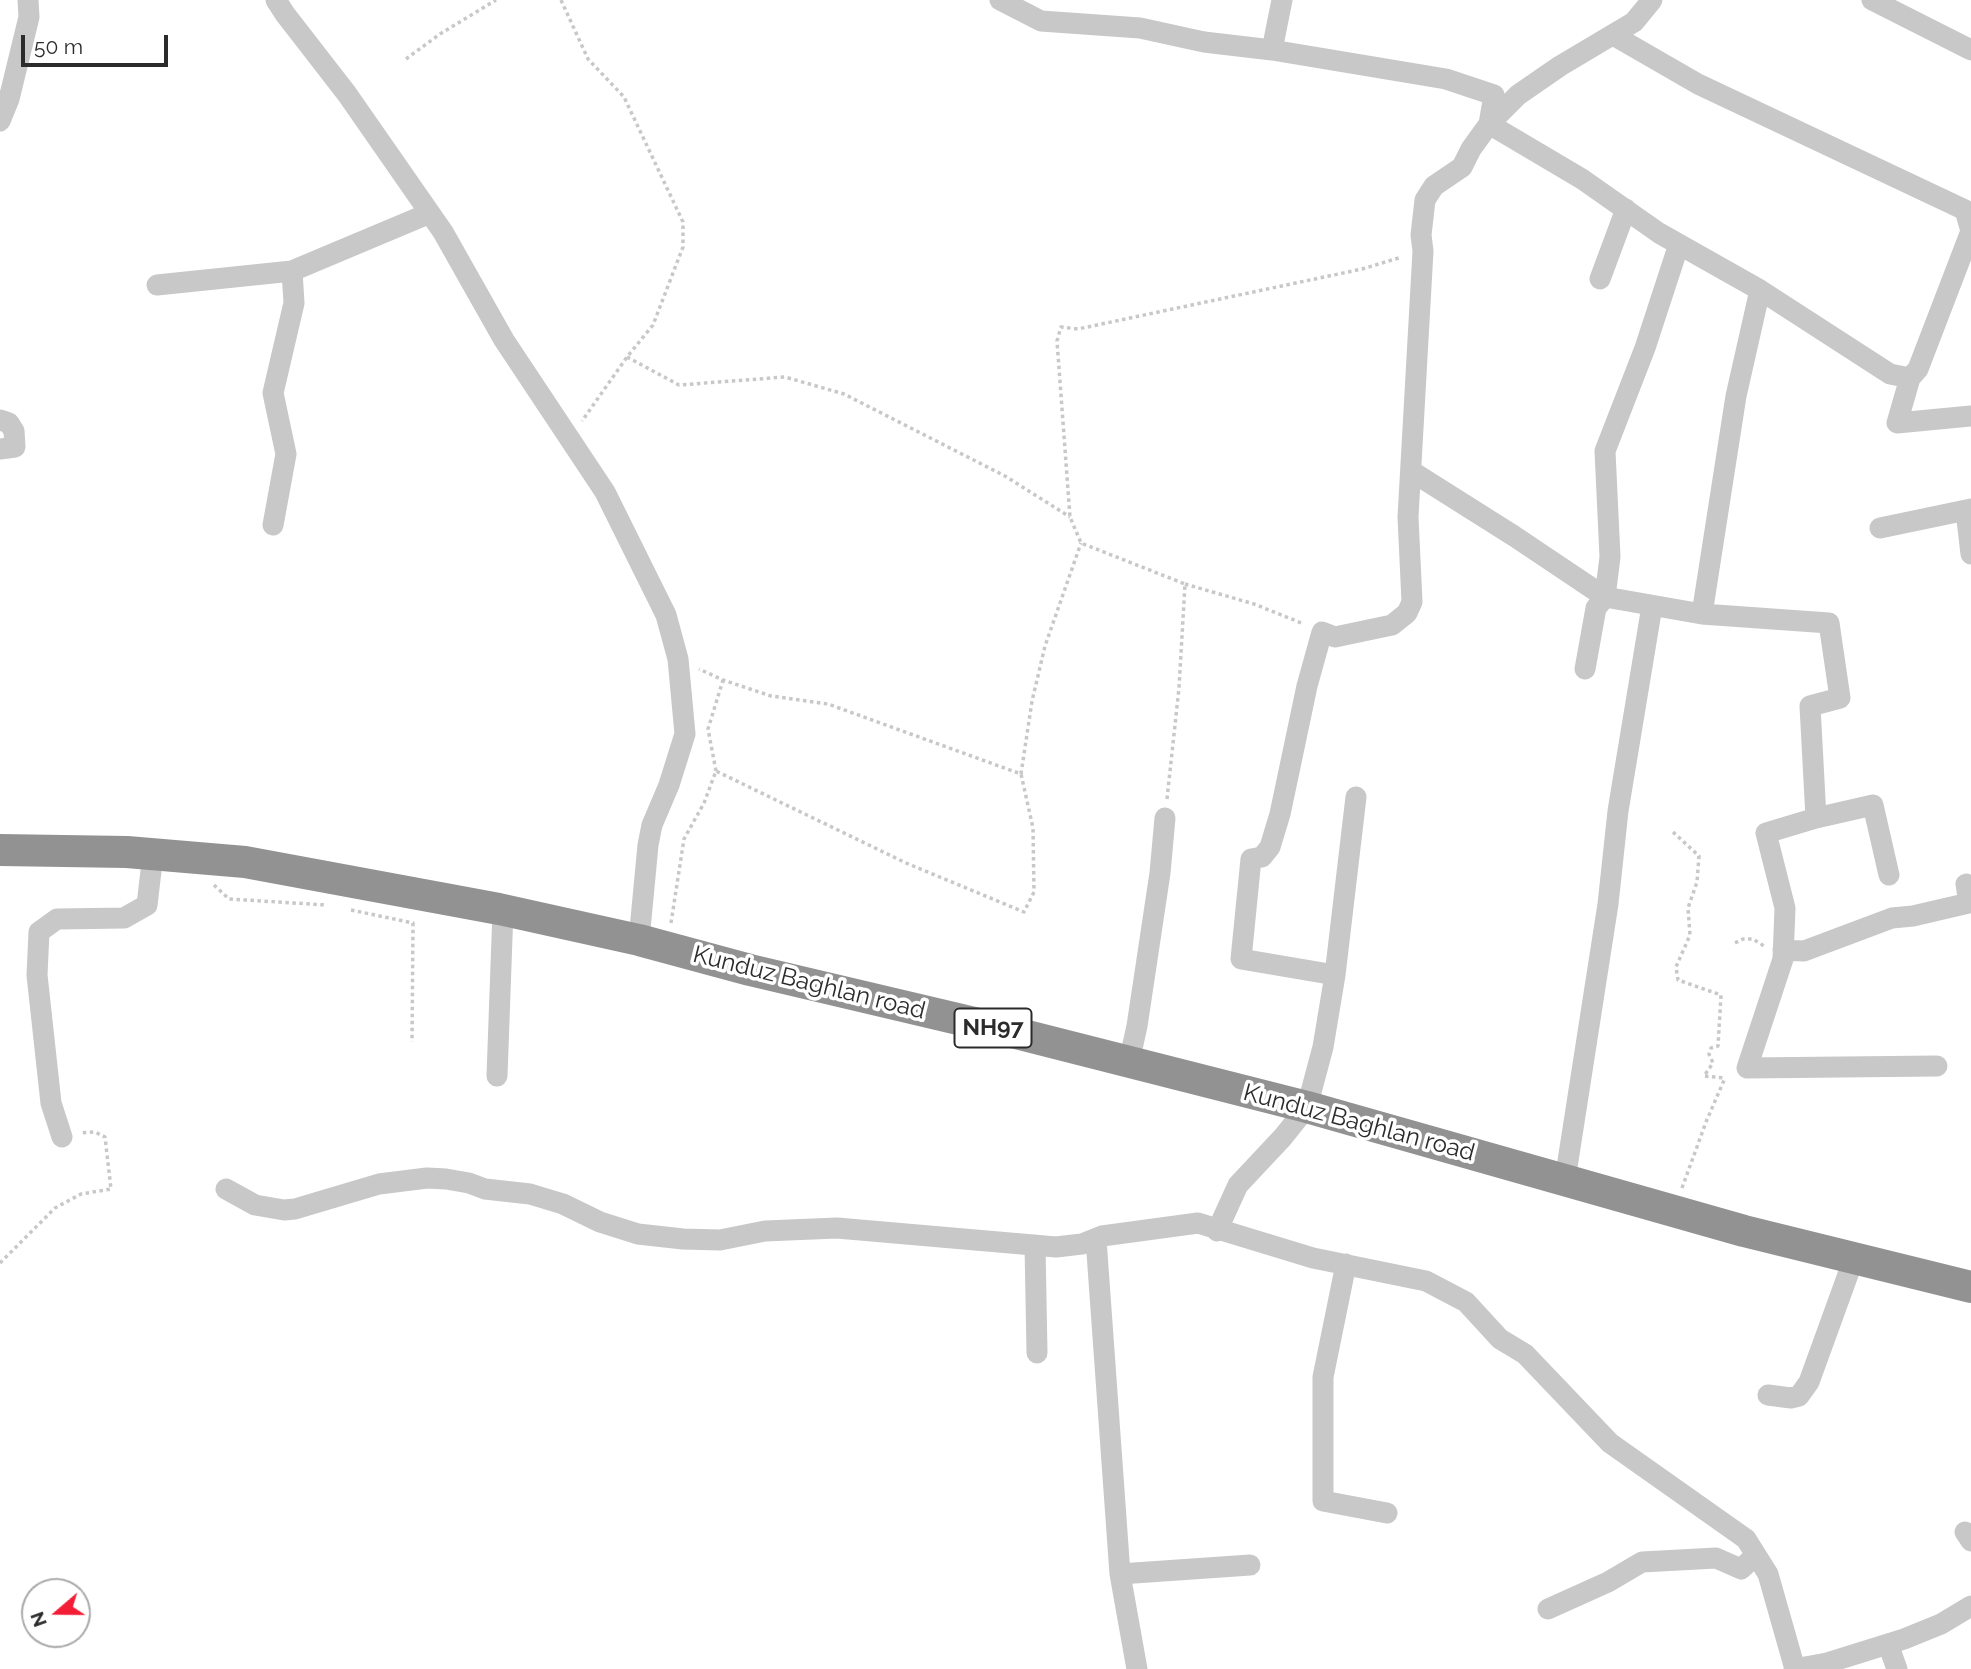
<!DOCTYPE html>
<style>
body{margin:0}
#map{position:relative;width:1971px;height:1669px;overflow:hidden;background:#fff;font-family:Raleway,sans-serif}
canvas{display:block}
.north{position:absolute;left:21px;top:1578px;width:70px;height:70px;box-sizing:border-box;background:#fff;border:2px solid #aaa;border-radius:50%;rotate:250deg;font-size:19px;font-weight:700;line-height:28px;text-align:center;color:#2b2b2b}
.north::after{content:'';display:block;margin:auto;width:24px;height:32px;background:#f31d35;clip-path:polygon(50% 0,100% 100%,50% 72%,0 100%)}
.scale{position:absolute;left:21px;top:35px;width:147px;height:32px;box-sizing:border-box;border:4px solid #2b2b2b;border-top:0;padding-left:9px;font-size:21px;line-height:24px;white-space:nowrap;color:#2b2b2b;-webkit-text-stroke:5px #fff;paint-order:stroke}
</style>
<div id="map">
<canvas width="1971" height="1669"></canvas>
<div class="north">N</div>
<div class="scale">50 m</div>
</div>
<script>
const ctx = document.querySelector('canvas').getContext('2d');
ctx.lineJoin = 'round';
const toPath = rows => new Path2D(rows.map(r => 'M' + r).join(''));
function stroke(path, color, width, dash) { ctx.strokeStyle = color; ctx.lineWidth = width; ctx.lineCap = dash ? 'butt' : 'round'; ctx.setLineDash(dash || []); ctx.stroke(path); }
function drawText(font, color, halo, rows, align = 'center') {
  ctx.font = font + ' Raleway,sans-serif'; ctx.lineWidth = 7; ctx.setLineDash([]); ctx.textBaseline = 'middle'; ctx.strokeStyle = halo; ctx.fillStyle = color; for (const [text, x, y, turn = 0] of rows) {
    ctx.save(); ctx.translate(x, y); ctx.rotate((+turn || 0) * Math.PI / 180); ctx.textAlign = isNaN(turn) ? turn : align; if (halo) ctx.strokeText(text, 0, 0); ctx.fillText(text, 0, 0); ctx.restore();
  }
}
const path = toPath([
 [561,0,588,59,624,97,683,222,683,247,653,325,627,357,582,421],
 [406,59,440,34,496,0],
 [627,357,679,385,785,377,844,394,1005,476,1070,517],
 [1185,584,1254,604,1304,624],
 [716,771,708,729,723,680],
 [1021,774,1032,701,1045,646,1081,543],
 [1167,799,1179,688,1185,584,1081,543,1070,517,1057,341,1061,327,1078,329,1362,269,1402,257],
 [1673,832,1699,856,1697,882,1688,908,1690,935,1676,967,1678,980,1721,995,1718,1046,1711,1048,1709,1054,1713,1063,1704,1076,1725,1078],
 [214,885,229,899,326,905],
 [351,910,413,923,412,1042],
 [671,923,684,839,704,803,716,771,906,863,1024,912,1034,892,1033,828,1021,774,828,704,771,696,723,680,699,669],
 [1735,943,1743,939,1753,939,1764,946],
 [1682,1188,1706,1122,1725,1078],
 [0,1263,55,1208,81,1194,111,1189,105,1137,95,1132,80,1133]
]);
const minor = toPath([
 [276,0,285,14,347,94,443,232,504,340,605,492,666,615,678,659,685,734,669,785,652,825,648,845,639,940],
 [1000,0,1041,21,1140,28,1204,42,1272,50,1446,79,1494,95,1489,124],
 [1872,0,1971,50],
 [1613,35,1698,84,1965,210,1971,231],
 [1272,50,1282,0],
 [0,121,9,99,29,17,28,0],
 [1489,124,1582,179,1659,233,1760,290,1890,374,1910,378,1897,423,1971,416],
 [1600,279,1626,209],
 [157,285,292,271,430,213],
 [1910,378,1918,369,1971,231],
 [0,420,9,423,14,431,15,447,0,449],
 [1411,471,1514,536,1605,597,1702,614,1829,623,1840,698,1810,706,1816,818,1766,833,1785,908,1783,959,1747,1068,1937,1066],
 [1966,511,1971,554],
 [273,525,286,454,273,393,294,303,292,271],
 [1880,528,1971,509],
 [1702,614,1736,396,1760,290],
 [1585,669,1596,608,1605,597,1610,557,1605,451,1645,348,1679,244],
 [1816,818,1873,805,1889,875],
 [1783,950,1804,951,1892,918,1913,916,1969,903,1966,884],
 [1335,975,1241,959,1251,859,1262,857,1270,847,1280,814,1307,686,1322,632,1335,637,1392,625,1407,613,1412,602,1408,517,1423,251,1421,235,1425,200,1434,186,1462,167,1471,149,1489,124,1518,95,1560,66,1634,22,1652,0],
 [1129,1062,1137,1026,1160,873,1165,818],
 [497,1076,503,910],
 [62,1137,51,1103,37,975,39,932,57,919,124,918,147,905,153,854],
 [1565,1180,1608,904,1618,811,1652,606],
 [226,1189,255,1205,284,1210,295,1209,379,1184,427,1178,446,1179,469,1183,485,1189,530,1194,563,1204,600,1222,638,1234,683,1239,720,1240,765,1231,837,1228,1056,1247,1082,1244,1102,1236,1198,1223,1313,1258,1426,1281,1466,1302,1500,1339,1525,1354,1610,1443,1746,1539,1768,1574,1795,1669],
 [1217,1231,1238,1185,1283,1137,1307,1107,1323,1047,1335,975,1356,797],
 [1096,1239,1120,1574,1137,1669],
 [1035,1245,1037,1353],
 [1346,1264,1323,1377,1323,1501,1387,1513],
 [1768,1395,1791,1398,1799,1396,1809,1382,1854,1258],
 [1965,1532,1971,1541],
 [1120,1574,1250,1565],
 [1548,1609,1608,1582,1642,1562,1716,1558,1741,1569,1756,1555],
 [1888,1644,1897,1669],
 [1794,1669,1827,1663,1904,1639,1941,1624,1971,1606]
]);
const highway = toPath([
 [0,850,127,852,245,862,499,909,639,940,750,970,996,1028,1307,1107,1744,1231,1971,1287]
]);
const shields = [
 [993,1028,77]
];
const shieldNames = [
 ["NH97",993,1028]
];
const streetNames = [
 ["Kunduz Baghlan road",809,983,14],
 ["Kunduz Baghlan road",1359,1123,15]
];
stroke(path, '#c8c8c8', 3.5, [3.5, 3.5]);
stroke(minor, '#c8c8c8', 21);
stroke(highway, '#929292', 32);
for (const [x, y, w] of shields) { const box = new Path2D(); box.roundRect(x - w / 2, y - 19.5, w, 39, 5); ctx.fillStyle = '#fff'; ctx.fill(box); stroke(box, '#2b2b2b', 2); }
drawText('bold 23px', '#2b2b2b', null, shieldNames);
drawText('24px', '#2b2b2b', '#fff', streetNames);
</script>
